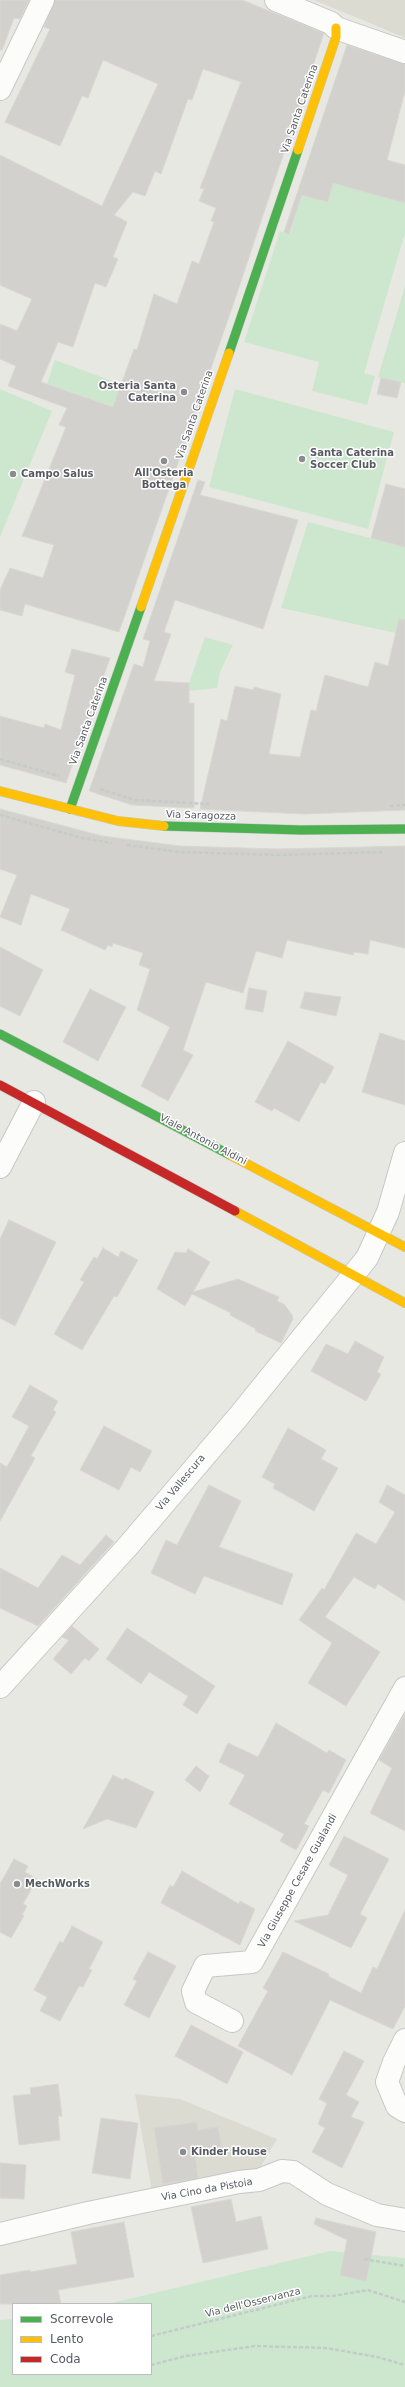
<!DOCTYPE html>
<style>
body{margin:0}
#map{position:relative;width:405px;height:2387px;overflow:hidden;background:#e8e8e2;font-family:"DejaVu Sans",sans-serif}
canvas{display:block}
.legend{position:absolute;left:12px;top:2303px;width:140px;height:72px;box-sizing:border-box;background:#fff;border:1px solid #bcbdc0;margin:0;padding:5px 7px;list-style:none;font-size:12px;color:#575a61}
.legend li{display:flex;align-items:center;gap:8px;height:20px}
.legend b{width:20px;border:1px solid #bcbdc0}
</style>
<div id="map">
<canvas width="405" height="2387"></canvas>
<ul class="legend">
<li><b style="height:5px;background:#4caf50"></b>Scorrevole</li>
<li><b style="height:5px;background:#ffc107"></b>Lento</li>
<li><b style="height:5px;background:#c62828"></b>Coda</li>
</ul>
</div>
<script>
const ctx = document.querySelector('canvas').getContext('2d');
ctx.lineJoin = 'round';
function fill(path, color) { ctx.fillStyle = color; ctx.fill(path, 'evenodd'); }
const toPath = rows => new Path2D(rows.map(r => 'M' + r).join(''));
function stroke(path, color, width, dash) { ctx.strokeStyle = color; ctx.lineWidth = width; ctx.lineCap = dash ? 'butt' : 'round'; ctx.setLineDash(dash || []); ctx.stroke(path); }
function drawText(font, color, halo, rows, align = 'center') {
  ctx.font = font + ' "DejaVu Sans",sans-serif'; ctx.lineWidth = 3; ctx.setLineDash([]); ctx.textBaseline = 'middle'; ctx.strokeStyle = halo; ctx.fillStyle = color; for (const [text, x, y, turn = 0] of rows) {
    ctx.save(); ctx.translate(x, y); ctx.rotate((+turn || 0) * Math.PI / 180); ctx.textAlign = isNaN(turn) ? turn : align; if (halo) ctx.strokeText(text, 0, 0); ctx.fillText(text, 0, 0); ctx.restore();
  }
}
const education = toPath([
 [314,0,405,0,405,38,377,26],
 [135,2094,180,2099,277,2139,257,2173,152,2192]
]);
const green = toPath([
 [333,183,405,203,405,233,364,373,375,376,367,405,312,391,319,362,244,342,280,231,290,234,302,195,328,202],
 [405,286,405,383,378,377],
 [55,360,137,390,129,412,47,384],
 [0,389,52,411,0,537],
 [235,389,394,432,368,529,209,487],
 [308,522,405,547,405,635,281,608],
 [205,637,233,645,220,672,217,688,189,691,189,683],
 [330,2251,405,2258,405,2387,0,2387,0,2320,13,2319,13,2374,151,2374,151,2304,108,2304]
]);
const building = toPath([
 [0,0,29,0,20,19,14,18,2,50,0,50,0,0],
 [55,0,242,0,324,33,232,308,119,632,25,604,22,616,0,610,0,590,10,568,43,578,54,545,22,536,66,427,59,425,67,408,8,386,16,366,0,359,0,324,17,331,32,299,0,285,0,155,102,206,158,84,103,60,88,98,82,96,60,146,5,122,50,29,44,27,55,0],
 [203,69,241,82,200,188,204,189,199,201,216,208,211,221,214,222,199,264,192,261,177,304,154,294,137,350,134,349,113,407,41,382,58,342,73,347,95,283,106,287,118,259,113,257,127,222,114,215,133,192,145,196,155,171,161,174,188,99,192,100,203,69],
 [347,45,405,64,405,91,387,160,405,165,405,203,333,183,328,202,302,195,289,234,284,232,347,45],
 [381,378,401,382,397,398,377,394,381,378],
 [198,480,205,482,200,495,298,520,263,629,175,600,164,632,171,634,154,681,189,683,189,703,194,703,194,808,132,805,89,791,134,664,143,667,150,641,143,639,198,480],
 [386,484,405,489,405,547,371,538,386,484],
 [399,619,405,620,405,810,304,814,200,809,221,719,227,721,235,686,253,690,254,687,281,694,269,754,300,757,311,710,316,711,325,675,368,687,375,662,388,666,399,619],
 [72,649,110,658,66,783,0,765,0,716,44,728,45,724,61,730,75,675,65,672,72,649],
 [0,809,102,836,180,846,278,849,405,846,405,948,370,940,368,954,354,952,353,955,287,940,282,958,256,951,243,993,206,982,183,1050,193,1055,168,1101,141,1086,170,1027,137,1010,150,969,139,965,143,953,113,943,112,947,108,945,105,950,61,930,70,909,31,894,21,925,0,917,17,875,0,869,0,809],
 [0,947,43,970,20,1016,0,1006,0,947],
 [249,988,267,991,263,1012,245,1009,249,988],
 [90,989,126,1007,98,1061,63,1042,90,989],
 [305,992,341,997,336,1016,300,1008,305,992],
 [380,1033,405,1041,405,1105,362,1092,380,1033],
 [288,1041,334,1067,325,1084,321,1082,299,1122,274,1108,272,1111,255,1102,288,1041],
 [9,1220,56,1242,15,1326,0,1318,0,1239,9,1220],
 [103,1248,118,1257,121,1251,138,1260,117,1297,114,1296,82,1350,54,1334,84,1282,80,1280,94,1257,97,1259,103,1248],
 [188,1249,210,1262,193,1292,238,1279,279,1297,277,1301,284,1304,292,1315,293,1319,281,1343,255,1331,256,1329,230,1315,231,1313,192,1294,185,1306,157,1289,175,1252,186,1253,188,1249],
 [355,1341,384,1357,377,1372,381,1374,366,1401,311,1371,326,1344,348,1354,355,1341],
 [30,1385,58,1401,53,1410,56,1412,31,1456,35,1458,0,1521,0,1463,7,1467,29,1426,12,1417,30,1385],
 [104,1426,152,1451,140,1472,131,1467,119,1490,80,1470,104,1426],
 [288,1428,326,1450,321,1459,338,1468,314,1511,273,1488,275,1484,262,1477,288,1428],
 [209,1485,241,1501,219,1547,293,1574,282,1605,204,1576,195,1594,151,1573,166,1540,177,1545,209,1485],
 [387,1485,405,1495,405,1601,378,1584,375,1589,354,1577,325,1617,380,1652,346,1706,308,1683,332,1643,299,1620,322,1588,324,1590,356,1533,376,1544,395,1512,379,1502,387,1485],
 [106,1535,114,1542,38,1626,0,1608,0,1568,38,1588,62,1555,80,1565,106,1535],
 [72,1626,99,1649,89,1661,85,1658,71,1674,53,1659,69,1640,62,1637,72,1626],
 [127,1628,215,1686,197,1714,183,1705,188,1696,149,1672,141,1684,106,1659,127,1628],
 [405,1714,405,1831,370,1813,392,1768,379,1760,405,1714],
 [276,1723,327,1753,329,1750,346,1760,329,1793,323,1790,304,1824,309,1826,296,1850,280,1841,284,1834,229,1804,245,1775,219,1762,228,1743,258,1757,276,1723],
 [196,1766,209,1776,200,1792,185,1780,196,1766],
 [113,1775,123,1780,125,1778,154,1792,136,1828,107,1819,83,1829,113,1775],
 [344,1836,389,1859,360,1914,367,1918,351,1948,294,1921,328,1915,348,1875,329,1865,344,1836],
 [14,1859,28,1866,25,1872,37,1879,23,1904,27,1906,22,1915,24,1916,11,1938,0,1932,0,1884,14,1859],
 [182,1871,239,1904,240,1901,255,1909,240,1945,161,1903,170,1885,173,1887,182,1871],
 [405,1910,405,2006,393,2029,330,2000,292,2075,238,2046,268,1991,263,1988,283,1952,329,1974,328,1976,361,1993,373,1967,377,1969,405,1910],
 [72,1926,103,1942,89,1969,92,1970,83,1987,79,1986,60,2021,40,2011,47,1997,34,1990,60,1941,63,1943,72,1926],
 [148,1952,176,1966,149,2018,124,2005,137,1981,133,1979,148,1952],
 [191,2025,243,2052,227,2084,175,2056,191,2025],
 [344,2051,364,2061,346,2095,359,2102,351,2117,364,2122,342,2168,312,2152,325,2128,318,2124,327,2103,319,2099,344,2051],
 [58,2084,62,2116,58,2116,60,2140,19,2145,13,2096,31,2094,30,2088,58,2084],
 [101,2118,138,2123,130,2179,92,2173,101,2118],
 [197,2122,198,2130,218,2127,222,2150,195,2154,198,2178,163,2184,154,2128,197,2122],
 [0,2163,26,2165,24,2199,0,2198,0,2163],
 [231,2199,236,2222,261,2216,268,2249,203,2263,191,2207,231,2199],
 [316,2218,376,2232,366,2281,340,2275,347,2240,314,2224,316,2218],
 [124,2222,134,2277,58,2290,61,2304,0,2304,0,2275,30,2270,30,2272,77,2264,71,2232,124,2222]
]);
const path = toPath([
 [0,759,59,776],
 [100,789,135,800,209,804],
 [390,806,405,805],
 [0,815,82,838,112,843],
 [127,845,179,852,277,855,383,852],
 [364,2259,405,2266],
 [151,2336,312,2296,333,2296,368,2290,405,2302],
 [151,2365,186,2356,255,2346,326,2348,377,2357,405,2365]
]);
const street = toPath([
 [276,0,331,23,336,28,405,52],
 [0,89,43,0],
 [0,1167,34,1102],
 [0,1687,128,1546,238,1417,367,1258,388,1212,405,1153],
 [232,2021,196,2002,193,1991,205,1966,252,1962,405,1688],
 [405,2040,394,2062,387,2082,397,2106,405,2111],
 [0,2234,88,2213,239,2182,259,2180,282,2171,293,2172,327,2194,377,2215,405,2220]
]);
const fast = toPath([
 [229,353,298,150],
 [70,809,141,607],
 [164,826,301,830,405,829],
 [0,1034,230,1155]
]);
const slow = toPath([
 [298,150,336,37,336,28],
 [141,607,229,353],
 [0,791,118,821,164,826],
 [230,1155,405,1247],
 [235,1211,405,1303]
]);
const jam = toPath([
 [0,1085,235,1211]
]);
const markers = [
 [184,392,4,"#8a8c8e"],
 [302,459,4,"#8a8c8e"],
 [164,461,4,"#8a8c8e"],
 [13,474,4,"#8a8c8e"],
 [17,1884,4,"#8a8c8e"],
 [183,2152,4,"#8a8c8e"]
];
const streetNames = [
 ["Via Santa Caterina",300,109,-71],
 ["Via Santa Caterina",195,415,-71],
 ["Via Santa Caterina",89,721,-70],
 ["Via Saragozza",201,816,2],
 ["Viale Antonio Aldini",203,1140,28],
 ["Via Vallescura",181,1483,-50],
 ["Via Giuseppe Cesare Gualandi",298,1881,-61],
 ["Via Cino da Pistoia",207,2190,-10],
 ["Via dell'Osservanza",253,2303,-14]
];
const poiNames = [
 ["Osteria Santa",176,386,"right"],
 ["Caterina",176,398,"right"],
 ["Santa Caterina",310,453],
 ["Soccer Club",310,465],
 ["All'Osteria",164,473,"center"],
 ["Bottega",164,485,"center"],
 ["Campo Salus",21,474],
 ["MechWorks",25,1884],
 ["Kinder House",191,2152]
];
fill(education, '#dbdbd1');
fill(green, '#cde7ce');
fill(building, '#d2d1cd');
stroke(building, '#d8d7d1', 1);
stroke(street, '#c7c7c7', 24);
stroke(fast, '#c5c6c5', 10);
stroke(slow, '#c5c6c5', 10);
stroke(jam, '#c5c6c5', 10);
stroke(path, '#c5cbc9', 2.5, [4, 2]);
stroke(street, '#fcfcfb', 22);
stroke(fast, '#4caf50', 9);
stroke(slow, '#ffc107', 9);
stroke(jam, '#c62828', 9);
for (const [x, y, r, color] of markers) { const dot = new Path2D(); dot.arc(x, y, r, 0, 2 * Math.PI); ctx.fillStyle = color; ctx.fill(dot); stroke(dot, '#fff', 1.5); }
drawText('10px', '#575a61', '#fff', streetNames);
drawText('bold 10px', '#575a61', '#fff', poiNames, 'left');
</script>
